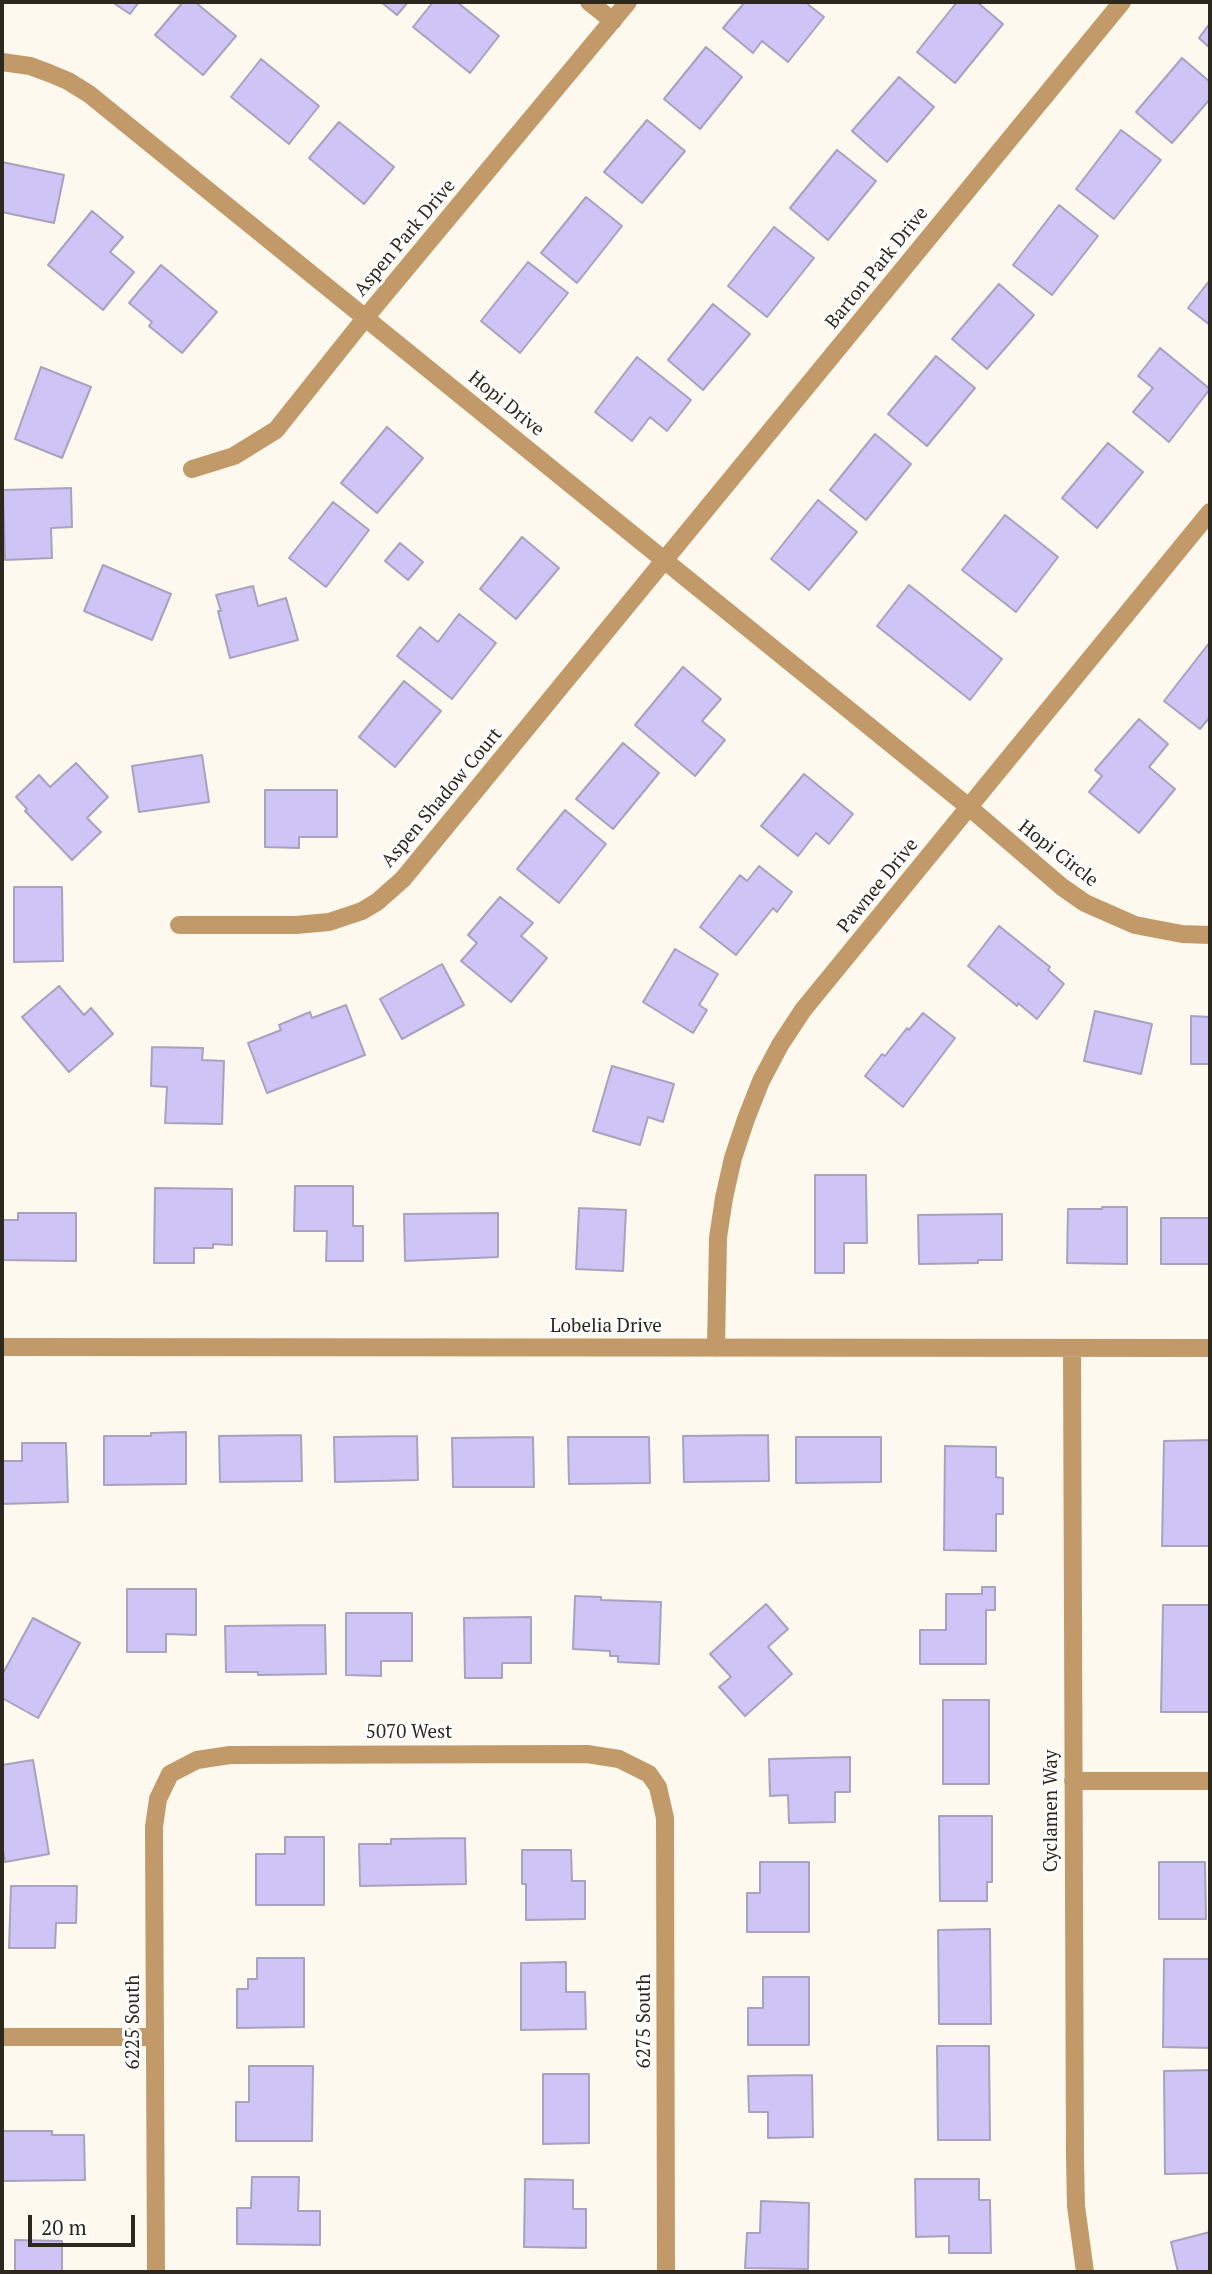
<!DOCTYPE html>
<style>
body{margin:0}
#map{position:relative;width:1212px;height:2274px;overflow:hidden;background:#fef9ee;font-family:"PT Serif",serif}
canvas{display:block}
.frame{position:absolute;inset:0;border:4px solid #2d281d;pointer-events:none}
.scale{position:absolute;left:28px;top:2215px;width:107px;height:32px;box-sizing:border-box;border:4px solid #2d281d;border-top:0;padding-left:9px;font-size:21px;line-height:24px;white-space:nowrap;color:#2d281d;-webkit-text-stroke:5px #fff;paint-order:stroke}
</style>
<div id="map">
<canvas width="1212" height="2274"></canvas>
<div class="frame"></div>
<div class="scale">20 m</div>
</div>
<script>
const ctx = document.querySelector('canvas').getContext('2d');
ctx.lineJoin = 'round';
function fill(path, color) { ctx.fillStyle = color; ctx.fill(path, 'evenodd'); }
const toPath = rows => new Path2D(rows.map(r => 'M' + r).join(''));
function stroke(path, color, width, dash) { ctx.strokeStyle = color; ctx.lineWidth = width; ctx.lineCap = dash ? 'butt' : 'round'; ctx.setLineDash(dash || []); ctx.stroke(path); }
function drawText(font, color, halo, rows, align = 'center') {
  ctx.font = font + ' "PT Serif",serif'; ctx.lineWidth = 6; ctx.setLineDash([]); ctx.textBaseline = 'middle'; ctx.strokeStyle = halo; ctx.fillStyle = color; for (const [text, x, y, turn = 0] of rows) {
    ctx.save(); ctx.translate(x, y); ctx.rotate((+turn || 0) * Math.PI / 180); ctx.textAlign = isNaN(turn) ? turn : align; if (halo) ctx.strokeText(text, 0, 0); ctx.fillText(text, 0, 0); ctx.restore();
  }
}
const building = toPath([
 [112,2,139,2,130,14,112,2],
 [183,2,195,2,236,36,203,75,155,35,183,2],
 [381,2,408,2,397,15,381,2],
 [433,2,457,2,499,36,470,73,413,27,433,2],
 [745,2,805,2,824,17,788,62,762,41,753,53,723,28,745,2],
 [957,2,977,2,1003,24,955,83,917,52,957,2],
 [1210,23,1210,48,1199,38,1210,23],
 [706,47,742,77,700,129,664,99,706,47],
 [1182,58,1210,82,1210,99,1172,143,1136,112,1182,58],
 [261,59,319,106,289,144,231,97,261,59],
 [899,77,934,107,887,162,852,131,899,77],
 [647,120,685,151,642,203,604,172,647,120],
 [339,122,394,167,364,204,309,158,339,122],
 [1121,130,1161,160,1114,219,1076,189,1121,130],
 [837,150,876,181,828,240,790,208,837,150],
 [2,162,64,175,54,223,2,212,2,162],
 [586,197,622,226,577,283,541,253,586,197],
 [1059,205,1098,236,1052,295,1013,265,1059,205],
 [92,211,123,237,110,252,134,272,103,310,48,265,92,211],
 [774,227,814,258,767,317,728,286,774,227],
 [528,262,568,293,520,353,481,321,528,262],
 [161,265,217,312,182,353,149,326,152,322,129,303,161,265],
 [1210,280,1210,325,1188,308,1210,280],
 [999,284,1034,315,987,369,952,339,999,284],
 [713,304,750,334,703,390,668,360,713,304],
 [1160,348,1210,389,1169,442,1133,412,1153,388,1138,376,1160,348],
 [936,356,975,388,927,446,888,414,936,356],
 [637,357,691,400,667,431,650,417,632,441,595,412,637,357],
 [41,367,91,387,62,458,15,439,41,367],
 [387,427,423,458,377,513,341,483,387,427],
 [875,434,911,464,866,520,830,490,875,434],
 [1108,443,1143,472,1097,528,1062,498,1108,443],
 [71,488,72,527,51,528,52,558,5,560,3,490,71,488],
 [818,500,857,532,809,590,771,559,818,500],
 [333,502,369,530,326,587,289,558,333,502],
 [1005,515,1058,557,1016,612,962,570,1005,515],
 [522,537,559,568,516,619,480,589,522,537],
 [400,543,423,562,408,580,385,561,400,543],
 [103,565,171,594,152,640,84,611,103,565],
 [909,585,1002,659,970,700,877,626,909,585],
 [253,586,258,606,286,598,298,640,230,658,218,611,221,611,216,595,253,586],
 [459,614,496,643,452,699,397,656,420,627,438,642,459,614],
 [1210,642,1210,717,1200,729,1164,701,1210,642],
 [683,667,721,699,702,721,725,740,695,776,635,725,683,667],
 [404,681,441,711,395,767,359,737,404,681],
 [1139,719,1168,744,1149,767,1175,789,1139,833,1089,792,1102,776,1095,770,1139,719],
 [623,743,659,773,613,829,576,799,623,743],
 [202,755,209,802,139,812,132,766,202,755],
 [76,763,108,797,87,818,101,832,72,860,25,811,27,809,16,797,39,775,50,787,76,763],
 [804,774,853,814,829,844,816,833,798,856,761,826,804,774],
 [265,790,337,790,337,837,299,837,299,848,265,847,265,790],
 [565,810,606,844,559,903,517,869,565,810],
 [759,866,792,892,777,912,773,908,736,955,700,927,740,875,747,881,759,866],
 [14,887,62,887,63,961,14,962,14,887],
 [500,897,533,923,521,936,547,958,511,1002,461,961,477,943,468,935,500,897],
 [999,926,1050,967,1048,970,1064,984,1037,1019,1018,1003,1017,1006,968,966,999,926],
 [675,949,718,974,699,1005,707,1010,693,1033,643,1002,675,949],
 [442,964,464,1005,402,1039,380,999,442,964],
 [59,986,84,1015,91,1008,113,1034,69,1072,22,1017,59,986],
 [346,1005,365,1055,267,1093,248,1043,281,1030,279,1025,310,1012,312,1018,346,1005],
 [1095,1011,1152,1024,1141,1074,1084,1061,1095,1011],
 [923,1013,955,1038,903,1107,865,1076,882,1054,885,1056,907,1028,909,1030,923,1013],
 [1191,1016,1210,1017,1210,1064,1191,1064,1191,1016],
 [152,1047,203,1048,202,1060,224,1061,222,1124,165,1123,167,1087,151,1086,152,1047],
 [612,1066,674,1084,663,1122,648,1117,640,1145,593,1131,612,1066],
 [815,1175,866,1175,867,1243,844,1243,844,1273,815,1273,815,1175],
 [295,1186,353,1186,353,1226,363,1226,363,1261,326,1261,327,1231,294,1231,295,1186],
 [155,1188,232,1189,232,1245,213,1244,213,1248,194,1248,194,1263,154,1263,155,1188],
 [1102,1207,1127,1207,1127,1264,1067,1263,1068,1209,1102,1209,1102,1207],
 [579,1208,626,1210,623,1271,576,1269,579,1208],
 [18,1213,76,1213,76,1261,2,1260,2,1220,18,1220,18,1213],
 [498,1213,498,1257,405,1261,404,1214,498,1213],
 [1002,1214,1002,1260,978,1260,978,1263,919,1264,918,1215,1002,1214],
 [1161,1218,1210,1218,1210,1264,1161,1264,1161,1218],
 [186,1432,186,1484,104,1485,104,1436,151,1436,151,1433,186,1432],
 [301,1435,302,1481,220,1482,219,1436,301,1435],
 [768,1435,769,1481,684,1482,683,1436,768,1435],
 [417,1436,418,1480,335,1482,334,1437,417,1436],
 [533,1437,534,1487,453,1487,452,1438,533,1437],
 [568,1437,649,1437,650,1483,569,1484,568,1437],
 [796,1437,881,1437,881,1482,796,1483,796,1437],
 [1209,1440,1210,1546,1162,1546,1164,1441,1209,1440],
 [22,1443,66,1443,68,1502,2,1504,2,1461,22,1461,22,1443],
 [945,1446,996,1447,996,1477,1003,1478,1003,1514,996,1514,996,1551,944,1550,945,1446],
 [982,1587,995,1587,995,1610,986,1610,986,1664,920,1664,920,1630,946,1630,946,1594,982,1594,982,1587],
 [127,1589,196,1589,196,1635,166,1634,166,1652,127,1652,127,1589],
 [575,1596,601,1597,601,1600,661,1602,659,1664,618,1662,618,1656,610,1656,610,1651,573,1649,575,1596],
 [766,1604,788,1629,768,1647,792,1674,745,1716,719,1687,731,1677,710,1654,766,1604],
 [1163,1605,1209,1605,1210,1712,1161,1712,1163,1605],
 [346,1613,412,1613,412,1661,381,1661,381,1676,346,1675,346,1613],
 [531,1617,531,1663,502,1663,502,1678,465,1678,464,1618,531,1617],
 [33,1618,80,1643,38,1718,2,1698,2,1675,33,1618],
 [325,1625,326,1674,258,1675,258,1672,226,1672,225,1626,325,1625],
 [943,1700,989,1700,989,1784,943,1784,943,1700],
 [850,1757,850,1792,835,1792,835,1822,789,1823,788,1795,770,1796,769,1759,850,1757],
 [33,1760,49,1854,5,1862,2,1844,2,1765,33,1760],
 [939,1816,992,1816,992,1882,987,1882,987,1901,940,1901,939,1816],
 [285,1837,324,1837,324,1905,256,1905,256,1854,285,1854,285,1837],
 [465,1838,466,1884,360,1886,359,1844,391,1844,391,1839,465,1838],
 [522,1850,571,1850,572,1881,585,1881,585,1919,526,1920,526,1884,522,1884,522,1850],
 [760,1862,809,1862,809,1932,747,1932,747,1893,760,1893,760,1862],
 [1159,1862,1205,1862,1206,1919,1159,1919,1159,1862],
 [11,1886,77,1886,76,1923,56,1923,55,1948,9,1948,11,1886],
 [990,1929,991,2024,939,2024,938,1930,990,1929],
 [257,1958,304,1958,304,2027,237,2028,237,1989,248,1989,248,1979,257,1979,257,1958],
 [1164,1959,1210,1959,1210,2048,1163,2047,1164,1959],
 [566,1962,566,1992,585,1992,586,2029,521,2030,521,1963,566,1962],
 [763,1977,809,1977,809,2045,748,2045,748,2008,763,2008,763,1977],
 [937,2046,989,2046,990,2140,938,2140,937,2046],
 [249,2066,313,2066,312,2141,236,2141,236,2102,249,2102,249,2066],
 [1210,2070,1210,2173,1165,2174,1164,2071,1210,2070],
 [543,2074,589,2074,589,2143,543,2144,543,2074],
 [812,2075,813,2137,768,2138,768,2112,749,2112,748,2076,812,2075],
 [2,2131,52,2131,52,2135,84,2135,85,2180,2,2181,2,2131],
 [252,2177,299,2177,298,2211,320,2211,320,2245,237,2244,237,2208,251,2208,252,2177],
 [525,2179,573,2180,573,2209,586,2209,586,2248,524,2247,525,2179],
 [915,2179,979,2179,979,2200,990,2200,991,2253,949,2253,949,2236,916,2237,915,2179],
 [761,2201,809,2203,808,2269,745,2268,747,2233,760,2233,761,2201],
 [1210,2232,1210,2272,1178,2272,1171,2242,1210,2232],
 [15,2240,62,2241,62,2272,74,2272,15,2272,15,2240]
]);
const minor = toPath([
 [589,2,613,21],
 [2,62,30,66,49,73,68,81,89,94,970,808,1062,887,1085,903,1135,925,1182,934,1210,935],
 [192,469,234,456,276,430,366,317,628,2],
 [179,925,296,925,329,922,362,911,377,902,403,879,1122,2],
 [2,1347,1210,1348],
 [716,1348,718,1238,724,1198,733,1158,746,1119,761,1081,780,1045,803,1010,1210,512],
 [1072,1348,1075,2158,1076,2206,1085,2272],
 [1073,1781,1210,1781],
 [2,2037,155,2037],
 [156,2272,154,1827,158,1799,170,1774,197,1760,230,1755,587,1754,619,1759,649,1774,658,1787,665,1818,666,2272]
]);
const streetNames = [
 ["Aspen Park Drive",405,238,-50],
 ["Barton Park Drive",877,268,-51],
 ["Hopi Drive",506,404,39],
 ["Aspen Shadow Court",442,798,-50],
 ["Hopi Circle",1058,854,38],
 ["Pawnee Drive",878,886,-51],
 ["Lobelia Drive",606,1327],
 ["5070 West",409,1733],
 ["Cyclamen Way",1052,1811,-90],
 ["6275 South",645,2021,-90],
 ["6225 South",134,2022,-90]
];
fill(building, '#cec4f6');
stroke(building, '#a8a2be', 2);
stroke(minor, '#c29a6a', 18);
drawText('19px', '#2d281d', '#fff', streetNames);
</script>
